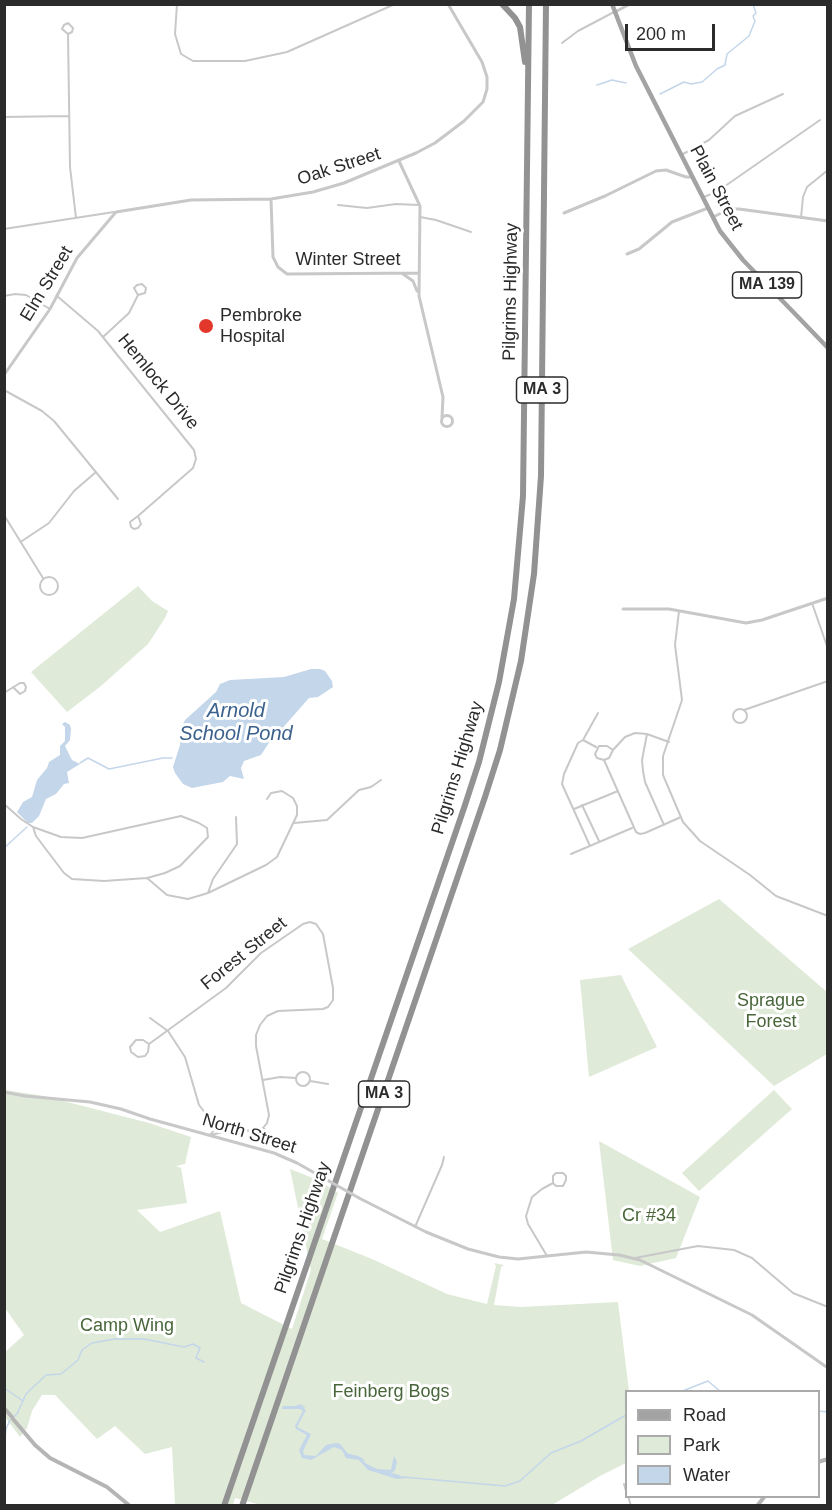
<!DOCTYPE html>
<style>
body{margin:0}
#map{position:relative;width:832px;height:1510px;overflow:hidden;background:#fff;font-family:Arial,sans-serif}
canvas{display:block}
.frame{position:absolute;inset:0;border:6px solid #2b2b2b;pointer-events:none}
.legend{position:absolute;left:625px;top:1390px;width:195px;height:108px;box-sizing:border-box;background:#fff;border:2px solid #aaa;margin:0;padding:8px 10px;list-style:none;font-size:18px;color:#2b2b2b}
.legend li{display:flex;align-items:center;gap:12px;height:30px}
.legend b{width:30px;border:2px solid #aaa}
.scale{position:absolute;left:625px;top:24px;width:90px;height:27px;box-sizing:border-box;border:3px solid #2b2b2b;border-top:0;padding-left:8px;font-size:18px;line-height:21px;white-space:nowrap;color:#2b2b2b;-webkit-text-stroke:4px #fff;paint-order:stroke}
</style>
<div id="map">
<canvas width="832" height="1510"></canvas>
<div class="frame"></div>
<ul class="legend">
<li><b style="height:8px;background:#a3a3a3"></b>Road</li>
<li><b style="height:16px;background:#dfead8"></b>Park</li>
<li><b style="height:16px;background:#c4d6ea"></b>Water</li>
</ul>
<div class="scale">200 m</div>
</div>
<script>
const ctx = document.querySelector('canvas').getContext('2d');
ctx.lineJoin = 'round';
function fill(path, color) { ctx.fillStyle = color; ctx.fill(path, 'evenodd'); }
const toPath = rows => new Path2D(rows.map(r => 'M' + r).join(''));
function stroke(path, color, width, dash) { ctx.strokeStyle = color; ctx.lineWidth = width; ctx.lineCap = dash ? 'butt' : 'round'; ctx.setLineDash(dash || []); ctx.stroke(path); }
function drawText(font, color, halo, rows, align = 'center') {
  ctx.font = font + ' Arial,sans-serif'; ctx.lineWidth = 6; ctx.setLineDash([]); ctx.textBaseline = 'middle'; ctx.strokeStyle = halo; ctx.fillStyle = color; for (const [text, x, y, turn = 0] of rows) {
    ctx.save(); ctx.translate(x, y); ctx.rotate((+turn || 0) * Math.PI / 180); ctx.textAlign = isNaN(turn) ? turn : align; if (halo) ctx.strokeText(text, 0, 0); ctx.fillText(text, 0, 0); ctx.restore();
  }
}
const green = toPath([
 [138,586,152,601,168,611,165,618,148,644,101,686,67,712,31,672],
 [719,899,827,992,827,1054,774,1086,628,949],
 [621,975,657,1047,589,1077,580,980],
 [5,1090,44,1096,149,1123,191,1137,185,1164,176,1166,181,1168,187,1203,137,1210,160,1232,220,1211,241,1303,292,1329,311,1270,290,1169,318,1180,338,1193,322,1239,372,1259,447,1294,487,1304,496,1266,494,1263,504,1265,501,1267,494,1305,521,1307,618,1302,629,1391,626,1392,626,1463,600,1476,552,1505,265,1506,235,1498,233,1505,175,1505,172,1447,145,1454,115,1426,97,1439,55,1395,42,1395,32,1411,27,1428,20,1437,5,1417,4,1353,24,1335,5,1308],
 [774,1090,792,1109,699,1191,682,1173],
 [599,1141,700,1197,676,1258,640,1266,613,1260]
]);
const water = toPath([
 [311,669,320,669,325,671,332,681,333,687,318,697,309,698,280,731,274,735,261,755,244,761,241,768,244,779,230,776,223,782,192,788,183,784,175,773,173,767,180,745,181,728,185,720,216,692,220,684,230,680,284,677],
 [65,722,70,725,71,729,70,740,65,746,72,760,80,764,67,772,69,783,64,784,56,794,46,799,39,816,32,823,28,823,17,812,23,802,32,797,37,780,47,768,49,762,60,755,60,746,65,741,65,727,62,724],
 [283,1406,301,1406,306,1410,297,1427,311,1434,303,1451,304,1455,316,1456,326,1445,336,1443,340,1444,348,1454,358,1456,365,1463,377,1469,391,1470,394,1456,397,1462,395,1470,391,1474,407,1478,397,1479,368,1470,359,1460,346,1458,342,1450,334,1447,311,1460,302,1458,299,1450,307,1435,296,1429,295,1426,303,1411,300,1409,282,1409]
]);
const stream = toPath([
 [597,85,612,80,626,83],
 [660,94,684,82,691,84,702,82,717,69,725,65,727,54,749,36,755,21,753,16,756,13,753,4],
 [80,763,88,758,109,769,163,758,172,758],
 [4,848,27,827],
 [4,1388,23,1401],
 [680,1392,708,1381,721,1392],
 [294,1407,301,1405,304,1407],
 [818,1411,828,1412],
 [4,1449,6,1429,10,1420,17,1414,26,1394,46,1375,61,1374,78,1360,82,1350,92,1343,115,1339,144,1339,184,1347,193,1344,200,1348,196,1358,204,1362],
 [347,1454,361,1458,364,1461],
 [392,1474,400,1476],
 [403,1477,505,1486,520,1481,551,1453,581,1441,626,1415]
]);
const minor = toPath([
 [177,4,175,34,181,54,193,61,245,61,287,52,395,4],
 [68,34,62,29,64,25,68,23,73,28,72,32,68,34,70,167,76,218],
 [562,43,578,31,614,12],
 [4,117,69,116],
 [683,154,709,140,735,116,783,94],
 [704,197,718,191,820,120],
 [338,205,367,208,396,204,419,205],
 [420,217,436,220,471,232],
 [801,218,803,197,807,187,828,170],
 [4,229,114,212],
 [4,296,15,294,26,295,50,309],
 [57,296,98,331,194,450,196,459,193,468,138,516,141,524,138,528,134,529,131,527,130,522,138,516],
 [103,337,129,313,138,295,145,293,146,288,142,284,137,285,134,288,138,295],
 [4,390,42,411,54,421,118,499],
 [4,515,43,578],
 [22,541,49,523,74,491,96,472],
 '40 586a9 9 0 1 1 18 0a9 9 0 1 1-18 0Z',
 [812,603,828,649],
 [679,611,675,645,682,700,663,756,663,775,683,822,700,841,750,875,776,896,828,916],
 [4,693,20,683,24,683,26,687,25,691,20,694,13,687],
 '733 716a7 7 0 1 1 14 0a7 7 0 1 1-14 0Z',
 [744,710,828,681],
 [647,734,642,760,643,771,645,782,664,825],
 [583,740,596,747],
 [613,750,609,758,604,760,597,758,595,754,599,746,607,746,613,750,625,737,635,733,647,734,669,742],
 [604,760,636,832,640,834,645,833,681,817],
 [4,804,21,819,33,827,36,836,45,848,64,873,72,879,104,881,147,878,167,895,188,899,208,893,266,865,277,857,297,815,297,806,293,798,282,791,271,793,267,799],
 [582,805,599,841],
 [574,809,618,791],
 [294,823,327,820,359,790,371,787,381,780],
 [33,827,61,837,82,838,181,816,199,823,207,828,208,837,180,866,165,873,147,878],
 [590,846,562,784,564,774,578,743,583,740,598,713],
 [571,854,632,828],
 [208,893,213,879,237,844,236,817],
 [150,1018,168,1031,185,1057,199,1105,214,1124,214,1130,210,1135],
 [149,1044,143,1040,136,1040,130,1047,131,1052,138,1057,145,1056,148,1052,149,1044,226,988,261,953,303,924,310,922,316,924,323,934,333,988,333,1000,328,1007,323,1009,278,1011,267,1016,260,1025,256,1035,256,1046,269,1115,267,1123,263,1128],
 '296 1079a7 7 0 1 1 14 0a7 7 0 1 1-14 0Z',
 [263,1080,280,1077,296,1078],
 [310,1081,328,1084],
 [210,1135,233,1130,256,1131,263,1128,291,1150],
 [415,1227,442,1165,444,1157],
 [547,1256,528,1224,526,1216,532,1197,542,1189,553,1183,556,1186,563,1186,566,1180,566,1176,563,1173,556,1173,553,1176,553,1183],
 [635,1258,698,1246,734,1250,752,1258,793,1293,828,1307],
 [624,1484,626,1491],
 [628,1496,631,1506]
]);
const tertiary = toPath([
 [615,12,630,4],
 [399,161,420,206,419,296,443,397,442,418],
 [271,199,273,257,278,267,287,274,419,273],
 [564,213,605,196,656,171,666,170,686,177,692,177],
 [713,217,730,209,739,209,828,221],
 [627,254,639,249,672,222,708,208],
 [403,274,413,281,417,291],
 [4,375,50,309,77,258,116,212,191,200,271,199,313,192,344,183,416,153,435,143,464,121,483,102,487,89,487,77,482,62,448,4],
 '441.5 421a5.5 5.5 0 1 1 11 0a5.5 5.5 0 1 1-11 0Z',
 [623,609,669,609,746,623,762,620,828,598],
 [4,1092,25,1096,90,1102,121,1109,150,1119,274,1153,297,1163,329,1181],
 [359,1198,426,1232,468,1249,499,1257,518,1259,586,1252,619,1255,640,1260,752,1315,828,1368]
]);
const secondary = toPath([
 [4,1408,12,1417],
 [13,1419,35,1445,50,1458,107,1487,130,1506],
 [818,1462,828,1459],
 [757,1506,765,1496]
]);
const primary = toPath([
 [612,4,636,66,720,231,743,260,828,348]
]);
const motorway = toPath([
 [502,4,515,18,520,27,525,62],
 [224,1506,464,808,479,762,499,682,514,599,523,496,529,4],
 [242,1506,485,797,500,750,521,661,534,574,541,476,546,4]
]);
const tertiaryBridge = toPath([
 [329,1181,359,1198]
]);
const markers = [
 [206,326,8,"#e4372c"]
];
const shields = [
 [767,285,69],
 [542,390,51],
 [384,1094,51]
];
const shieldNames = [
 ["MA 139",767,285],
 ["MA 3",542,390],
 ["MA 3",384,1094]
];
const streetNames = [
 ["Oak Street",339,167,-18],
 ["Plain Street",716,188,62],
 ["Winter Street",348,260],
 ["Elm Street",47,284,-59],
 ["Pilgrims Highway",511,292,-89],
 ["Hemlock Drive",158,382,51],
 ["Pilgrims Highway",458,768,-73],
 ["Forest Street",244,954,-39],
 ["North Street",249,1134,17],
 ["Pilgrims Highway",303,1228,-71]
];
const poiNames = [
 ["Pembroke",220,316],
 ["Hospital",220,337]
];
const parkNames = [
 ["Sprague",771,1001],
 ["Forest",771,1022],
 ["Cr #34",649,1216],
 ["Camp Wing",127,1326],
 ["Feinberg Bogs",391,1392]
];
const waterNames = [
 ["Arnold",236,711],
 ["School Pond",236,734]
];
fill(green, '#dfead8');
fill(water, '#c4d6ea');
stroke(stream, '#c4d6ea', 1.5);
stroke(minor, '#c8c8c8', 2);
stroke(tertiary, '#c8c8c8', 3);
stroke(secondary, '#b5b5b5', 4);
stroke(primary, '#a3a3a3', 4.5);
stroke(motorway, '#929292', 6);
stroke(tertiaryBridge, '#c8c8c8', 3);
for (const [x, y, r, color] of markers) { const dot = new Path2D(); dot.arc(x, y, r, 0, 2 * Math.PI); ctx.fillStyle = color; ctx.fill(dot); stroke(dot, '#fff', 2); }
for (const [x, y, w] of shields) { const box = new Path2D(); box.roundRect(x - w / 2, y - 13, w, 26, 4.5); ctx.fillStyle = '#fff'; ctx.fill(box); stroke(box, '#2b2b2b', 1.5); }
drawText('bold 16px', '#2b2b2b', null, shieldNames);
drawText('18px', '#2b2b2b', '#fff', streetNames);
drawText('18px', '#2b2b2b', '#fff', poiNames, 'left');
drawText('18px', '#48663a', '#fff', parkNames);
drawText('italic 20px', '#3b618c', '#fff', waterNames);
</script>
